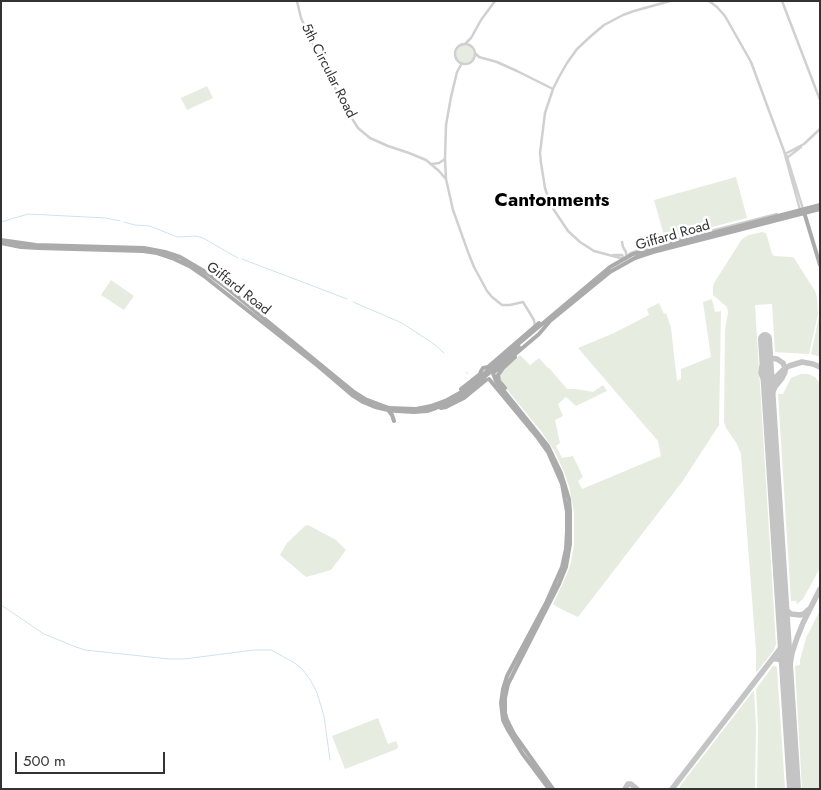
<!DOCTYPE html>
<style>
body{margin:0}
#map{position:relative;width:821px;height:790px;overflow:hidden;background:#fff;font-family:Jost,sans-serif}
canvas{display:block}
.frame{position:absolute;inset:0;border:2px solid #333;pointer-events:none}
.scale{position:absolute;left:15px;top:752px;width:150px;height:22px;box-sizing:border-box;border:2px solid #333;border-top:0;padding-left:6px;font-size:15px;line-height:18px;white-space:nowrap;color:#333;-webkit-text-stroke:4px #fff;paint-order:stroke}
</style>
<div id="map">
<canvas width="821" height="790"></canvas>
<div class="frame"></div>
<div class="scale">500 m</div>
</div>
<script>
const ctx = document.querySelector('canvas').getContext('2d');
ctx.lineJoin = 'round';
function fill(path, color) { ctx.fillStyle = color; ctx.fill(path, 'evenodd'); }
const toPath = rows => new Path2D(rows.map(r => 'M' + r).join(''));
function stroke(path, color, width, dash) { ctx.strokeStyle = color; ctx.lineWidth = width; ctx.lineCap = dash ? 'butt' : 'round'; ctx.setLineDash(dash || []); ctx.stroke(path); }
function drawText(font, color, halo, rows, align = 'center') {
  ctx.font = font + ' Jost,sans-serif'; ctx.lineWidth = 5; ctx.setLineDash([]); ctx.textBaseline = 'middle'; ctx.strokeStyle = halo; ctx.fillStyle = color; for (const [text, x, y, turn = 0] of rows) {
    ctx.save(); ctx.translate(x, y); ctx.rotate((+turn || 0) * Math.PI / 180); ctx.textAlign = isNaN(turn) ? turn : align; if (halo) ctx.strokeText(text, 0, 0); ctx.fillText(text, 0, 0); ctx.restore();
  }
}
const green = toPath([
 '456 54a9 9 0 1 1 18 0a9 9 0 1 1-18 0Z',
 [207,86,213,98,187,110,181,98],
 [736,177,747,218,665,239,654,200],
 [762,232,766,233,767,236,772,254,774,256,792,257,794,258,815,291,817,297,818,314,809,354,775,352,772,304,755,305,776,644,774,650,756,673,756,651,741,454,737,444,726,428,724,422,725,330,728,312,727,307,713,295,713,287,714,283,742,239,749,235],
 [111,280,134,296,124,310,101,295],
 [712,299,715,312,721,311,719,425,682,482,578,617,557,607,553,604,567,574,571,562,574,545,574,512,569,486,564,472,555,452,541,431,500,381,499,376,500,373,520,355,530,365,539,358,548,368,549,368,567,389,576,389,593,392,603,385,607,391,576,406,566,397,558,404,563,416,555,420,560,443,556,446,562,458,573,456,583,477,578,481,582,489,661,456,658,441,578,348,614,333,649,315,647,309,659,303,664,314,666,313,671,328,677,381,681,379,681,369,711,357,703,302],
 [819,316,820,317,820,357,811,354],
 [801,374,808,374,815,377,820,384,820,568,803,599,797,604,796,601,791,601,778,394,783,394,791,378],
 [308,525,336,540,346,550,331,570,306,577,280,555,287,543,305,526],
 [820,610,820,789,802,789,795,666,800,665,800,660,806,638],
 [773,666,776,666,777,668,785,789,757,789,758,727,756,689],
 [754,690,756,726,755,789,680,789,680,786],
 [378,718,388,744,396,741,398,746,397,749,345,769,332,736]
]);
const stream = toPath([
 [1,222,28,214,106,218,120,221],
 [124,222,135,225,150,226,177,237,196,236,203,238,238,258],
 [242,259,347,299],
 [353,302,402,323,434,344,444,353],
 [466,372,468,374],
 [1,605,44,634,76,647,85,650,169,659,184,659,254,650,271,650,295,663,303,670,311,681,317,693,324,716,330,760]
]);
const taxiway = toPath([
 [768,390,761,373,762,366,765,361,770,358,777,359,783,363,785,368,785,372,782,378,775,387,772,394,770,403,770,411],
 [770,392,775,378,783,370,789,366,802,362,813,364,820,367],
 [781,595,784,608,791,614,800,615,804,614,808,610],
 [773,659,778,659,782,661,786,669],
 [787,683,792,653,797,638,803,623,820,589],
 [625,789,628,784,631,784,637,789],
 [672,789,780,649,784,639]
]);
const runway = toPath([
 [765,339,794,789]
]);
const minor = toPath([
 [297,1,301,18,317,53,346,109,358,128,370,138,388,146,409,153,426,160,439,171,445,178],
 [709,1,717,7,725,16,751,62,784,151,800,210],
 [782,1,820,100],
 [465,44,471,38,481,20,495,1],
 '455 54a10 10 0 1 1 20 0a10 10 0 1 1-20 0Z',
 [475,53,479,57,497,62,517,71,553,89],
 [462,63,457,72,451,97,446,125,445,159,446,179,453,210,468,252,474,267,487,291,492,297,502,305,510,305,523,302,534,320,535,326],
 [784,151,787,157,803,209],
 [785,154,804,144,820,129],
 [788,157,801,147],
 [432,164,439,163,445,159],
 [622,242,623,247,626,252,626,255],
 [613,255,622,255,624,259],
 [626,256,631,253,648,247,777,214],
 [624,259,594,251,580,242,568,231,554,210,549,200,545,188,541,163,540,153,545,113,553,89,559,77,567,63,577,49,591,36,604,25,623,15,634,11,670,1]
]);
const major = toPath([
 [804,212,820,265],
 [1,240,36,245,144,248,165,252,180,257,204,271,227,288,354,392,365,399,389,408,416,409,431,406,447,400,465,390],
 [1,243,21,247,38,248,143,251,157,253,172,258,191,267,204,276,318,366,352,395,363,402,375,407,388,410,397,411,414,412,427,411,436,408,449,403,467,392],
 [550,321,539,334,493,373,496,381,548,446,561,473,569,499,570,512,570,544,566,567,559,584,508,684,505,698,505,713,507,720,514,734,553,789],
 [550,321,610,272,635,258,653,252,820,209],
 [517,345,610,267,633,254,820,205],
 [488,367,539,323],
 [489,379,538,438,548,452,562,484,567,512,567,531,566,549,562,567,546,603,507,676,503,689,501,703,503,720,508,730,522,753,549,789],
 [505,388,499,381,498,375,503,368,515,357],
 [461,389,480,374,481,371,483,368,488,367,491,370],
 [441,408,446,407,464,398,486,380],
 [388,410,392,415,394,421]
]);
const majorBridge = toPath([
 [465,390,517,345],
 [467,392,519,347]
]);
const streetNames = [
 ["5th Circular Road",328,71,63],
 ["Giffard Road",673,236,-16],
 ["Giffard Road",238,289,38]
];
const districtNames = [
 ["Cantonments",552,201]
];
fill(green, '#e6ecdf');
stroke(stream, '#cfe2ee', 1);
stroke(taxiway, '#c4c4c4', 5.5);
stroke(runway, '#c4c4c4', 14);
stroke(minor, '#d0d0d0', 2.5);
stroke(major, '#ababab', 4);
stroke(majorBridge, '#ababab', 4);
drawText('14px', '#333', '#fff', streetNames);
drawText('bold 19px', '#000', '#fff', districtNames);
</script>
